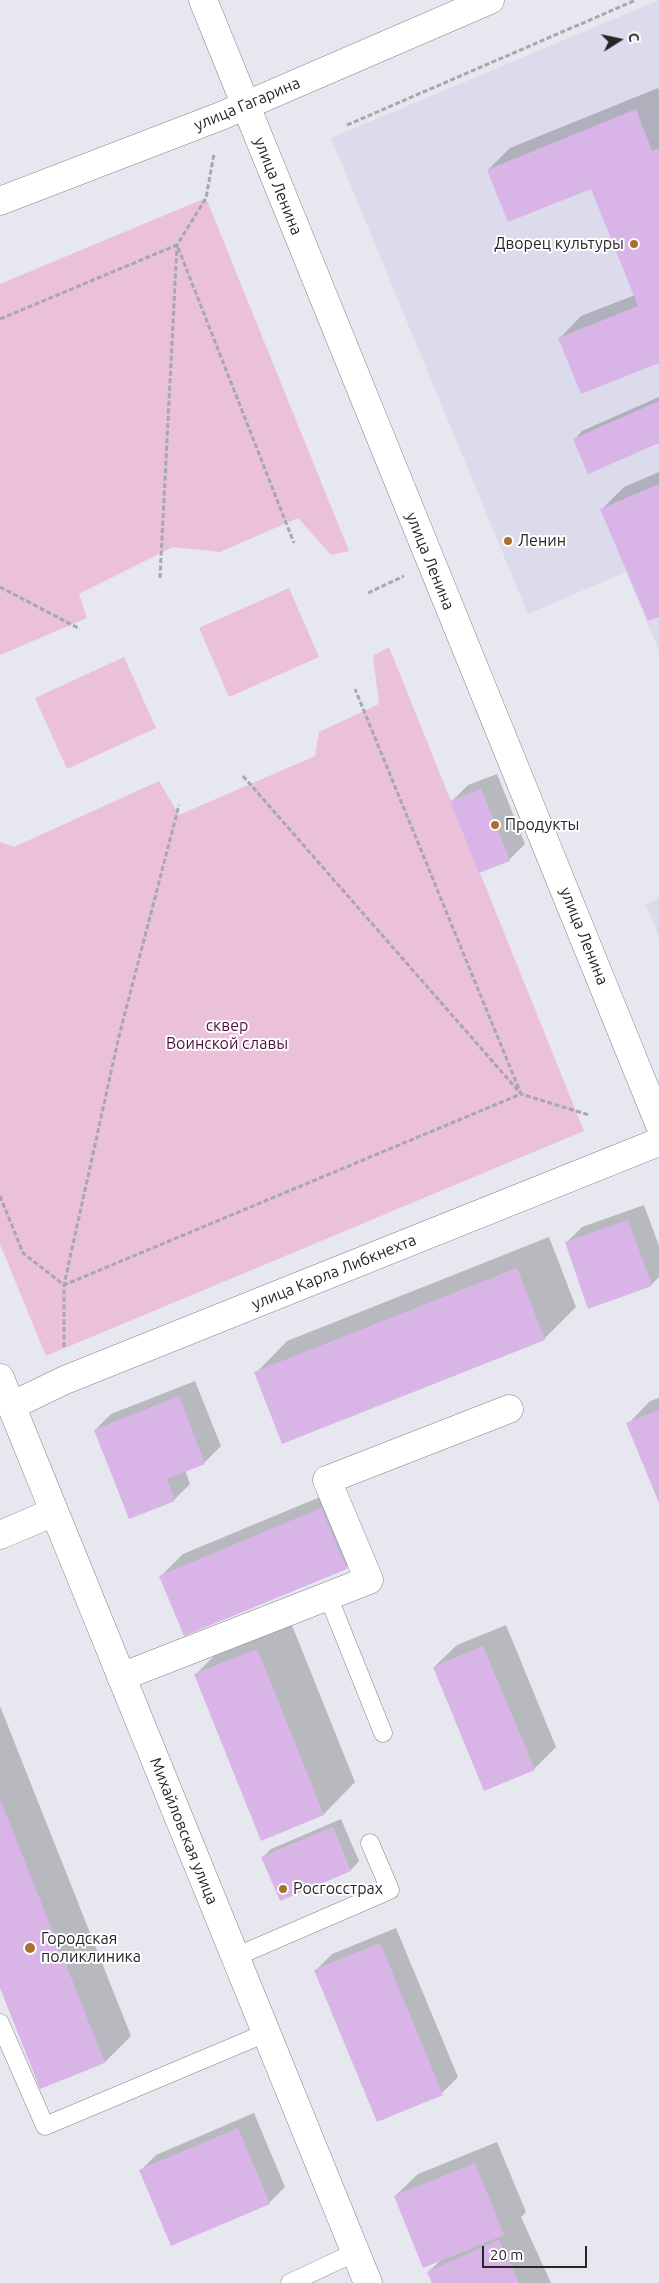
<!DOCTYPE html>
<meta charset="utf-8">
<style>
body{margin:0}
#map{position:relative;width:659px;height:2283px;overflow:hidden;background:#e7e7ef;font-family:Ubuntu,sans-serif}
canvas{display:block}
.north{position:absolute;left:594px;top:15px;width:50px;height:50px;-webkit-text-stroke:4px #fff;paint-order:stroke;rotate:80deg;font-size:14px;font-weight:700;line-height:20px;text-align:center;color:#262629}
.north::after{content:'';display:block;margin:auto;width:18px;height:22px;background:#262629;clip-path:polygon(50% 0,100% 100%,50% 72%,0 100%)}
.scale{position:absolute;left:482px;top:2246px;width:105px;height:22px;box-sizing:border-box;border:2px solid #262629;border-top:0;padding-left:6px;font-size:15px;line-height:18px;white-space:nowrap;color:#262629;-webkit-text-stroke:4px #fff;paint-order:stroke}
</style>
<div id="map">
<canvas width="659" height="2283"></canvas>
<div class="north">С</div>
<div class="scale">20 m</div>
</div>
<script>
const ctx = document.querySelector('canvas').getContext('2d');
ctx.lineJoin = 'round';
function fill(path, color) { ctx.fillStyle = color; ctx.fill(path, 'evenodd'); }
const toPath = rows => new Path2D(rows.map(r => 'M' + r).join(''));
function stroke(path, color, width, dash) { ctx.strokeStyle = color; ctx.lineWidth = width; ctx.lineCap = dash ? 'butt' : 'round'; ctx.setLineDash(dash || []); ctx.stroke(path); }
function drawText(font, color, halo, rows, align = 'center') {
  ctx.font = font + ' Ubuntu,sans-serif'; ctx.lineWidth = 4; ctx.setLineDash([]); ctx.textBaseline = 'middle'; ctx.strokeStyle = halo; ctx.fillStyle = color; for (const [text, x, y, turn = 0] of rows) {
    ctx.save(); ctx.translate(x, y); ctx.rotate((+turn || 0) * Math.PI / 180); ctx.textAlign = isNaN(turn) ? turn : align; if (halo) ctx.strokeText(text, 0, 0); ctx.fillText(text, 0, 0); ctx.restore();
  }
}
const built = toPath([
 [659,0,659,651,626,572,528,614,331,138],
 [659,898,659,938,646,904]
]);
const green = toPath([
 [206,198,349,551,331,555,298,518,220,552,173,547,79,594,87,618,0,655,0,284],
 [289,588,319,657,229,697,199,628],
 [389,647,584,1131,46,1356,0,1244,0,842,14,847,159,781,179,815,315,756,319,732,379,704,373,656],
 [124,657,156,728,67,769,35,698]
]);
const shadow = toPath([
 [658,88,659,91,659,361,559,339,581,316,635,295,591,187,488,170,510,148],
 [659,397,659,442,574,440,582,431],
 [659,472,659,615,602,509,624,487],
 [497,774,525,844,509,860,452,801,468,785],
 [644,1205,659,1246,659,1277,651,1285,566,1243,582,1227],
 [549,1237,576,1307,544,1339,256,1373,287,1341],
 [195,1381,221,1446,205,1462,185,1470,190,1484,174,1500,95,1430,111,1414],
 [659,1398,659,1500,628,1424,650,1401],
 [344,1487,368,1545,346,1568,161,1576,183,1554],
 [289,1618,355,1782,324,1814,262,1839,195,1675,227,1643],
 [506,1625,556,1747,534,1769,434,1667,457,1645],
 [0,1706,131,2036,105,2062,0,1984],
 [341,1819,359,1861,351,1870,280,1899,263,1857,271,1849],
 [396,1928,458,2077,442,2093,316,1970,332,1954],
 [254,2113,285,2187,269,2203,140,2171,156,2155],
 [497,2142,526,2212,521,2217,551,2283,433,2283,428,2272,442,2259,395,2196,418,2174]
]);
const building = toPath([
 [636,109,652,151,659,148,659,363,581,394,558,338,638,306,591,189,508,222,487,170],
 [659,401,659,443,588,474,573,439],
 [659,484,659,617,648,621,600,509],
 [481,789,510,861,479,873,450,801],
 [628,1220,652,1286,588,1309,565,1242],
 [517,1268,545,1340,282,1444,254,1372],
 [179,1396,205,1464,167,1479,175,1501,129,1519,94,1430],
 [659,1410,659,1503,626,1423],
 [321,1508,347,1569,184,1636,159,1576],
 [483,1646,535,1770,484,1791,433,1667],
 [257,1649,324,1815,261,1841,194,1674],
 [0,1799,105,2063,40,2089,0,1988],
 [333,1827,351,1871,280,1901,261,1857],
 [380,1943,443,2095,377,2122,314,1970],
 [238,2128,270,2204,171,2246,139,2170],
 [475,2163,504,2235,423,2268,394,2196],
 [499,2240,519,2283,432,2283,427,2272]
]);
const path = toPath([
 [347,125,636,0],
 [0,319,177,245,294,543],
 [160,578,177,245,206,198,214,154],
 [0,587,80,629],
 [368,593,404,576],
 [243,776,521,1094,589,1115],
 [0,1196,23,1253,64,1285,521,1094,355,689],
 [64,1347,64,1285,119,1036,179,805]
]);
const lane = toPath([
 [328,1596,383,1733],
 [235,1957,390,1890,370,1843],
 [0,2023,45,2126,266,2033],
 [290,2283,356,2252]
]);
const street = toPath([
 [203,0,659,1123],
 [0,201,221,116,490,0],
 [0,1535,54,1512],
 [121,1677,369,1580,327,1480,509,1409]
]);
const secondary = toPath([
 [0,1378,368,2283],
 [11,1406,65,1380,659,1142]
]);
const markers = [
 [634,244,5,"#ab6f31"],
 [508,541,5,"#ab6f31"],
 [495,825,5,"#ab6f31"],
 [283,1889,5,"#ab6f31"],
 [30,1948,6,"#ab6f31"]
];
const streetNames = [
 ["улица Гагарина",247,104,-23],
 ["улица Ленина",278,186,68],
 ["улица Ленина",430,561,68],
 ["улица Ленина",584,936,68],
 ["улица Карла Либкнехта",334,1272,-22],
 ["Михайловская улица",184,1831,68]
];
const poiNames = [
 ["Дворец культуры",624,244,"right"],
 ["Ленин",518,541],
 ["Продукты",505,825],
 ["Росгосстрах",293,1889],
 ["Городская",41,1939],
 ["поликлиника",41,1957]
];
const parkNames = [
 ["сквер",227,1026],
 ["Воинской славы",227,1044]
];
fill(built, '#dcdbeb');
fill(green, '#ebc0d9');
fill(shadow, '#0003');
fill(building, '#d8b5e6');
stroke(lane, '#828289', 19);
stroke(street, '#828289', 29);
stroke(secondary, '#828289', 29);
stroke(path, '#a7a7ae', 3, [5, 2.5]);
stroke(lane, '#fff', 18);
stroke(street, '#fff', 28);
stroke(secondary, '#fff', 28);
for (const [x, y, r, color] of markers) { const dot = new Path2D(); dot.arc(x, y, r, 0, 2 * Math.PI); ctx.fillStyle = color; ctx.fill(dot); stroke(dot, '#fff', 2); }
drawText('16px', '#262629', '#fff', streetNames);
drawText('16px', '#262629', '#fff', poiNames, 'left');
drawText('16px', '#4f0f3c', '#fff', parkNames);
</script>
